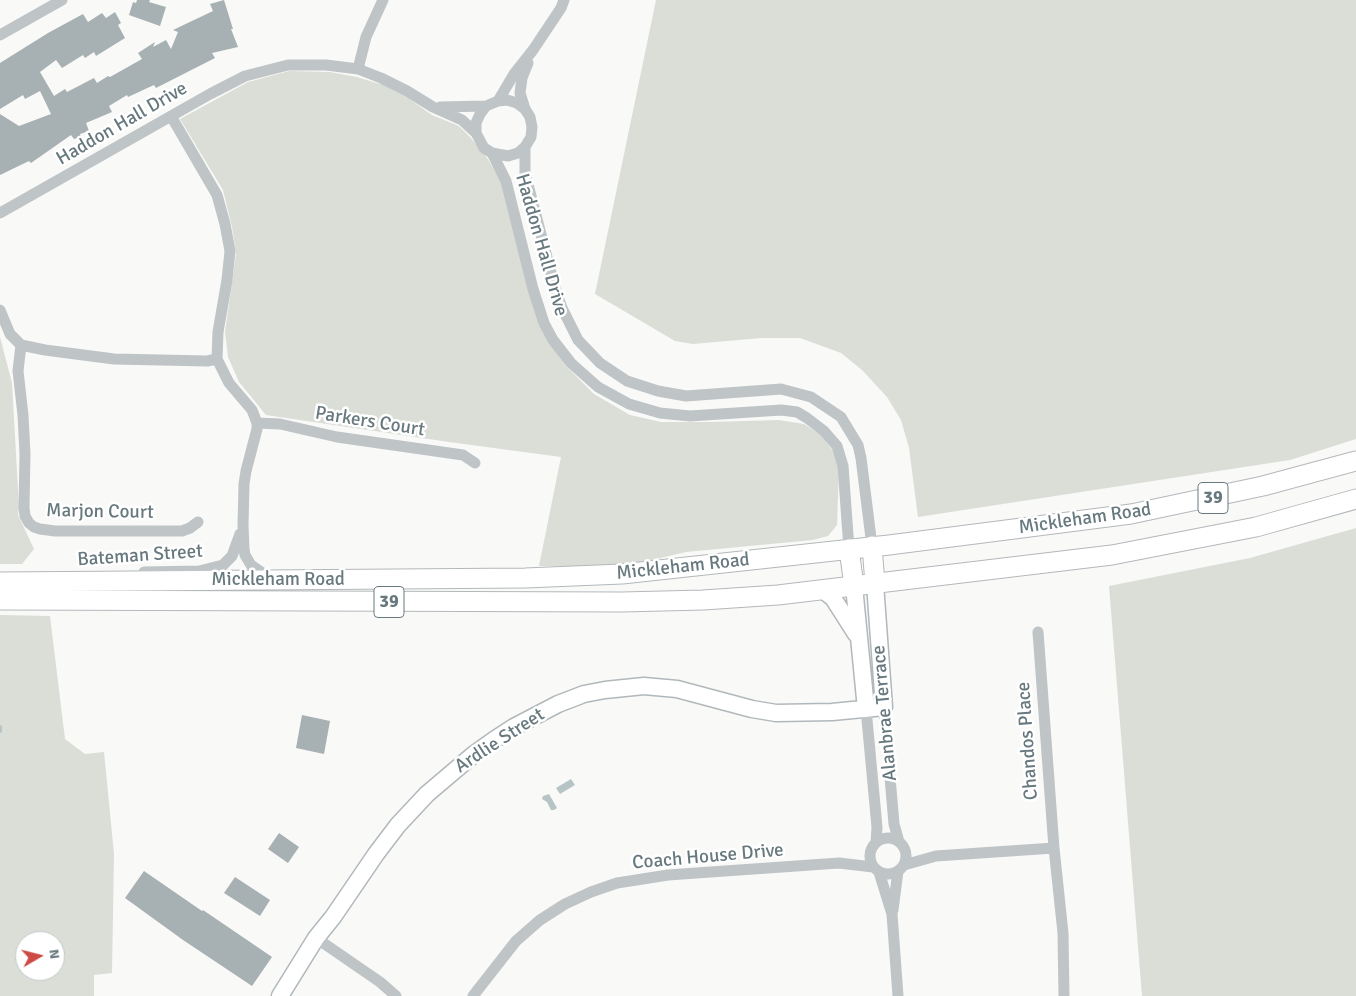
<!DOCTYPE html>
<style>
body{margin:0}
#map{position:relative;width:1356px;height:996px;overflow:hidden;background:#f9f9f8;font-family:Signika,sans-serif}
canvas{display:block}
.north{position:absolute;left:15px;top:931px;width:50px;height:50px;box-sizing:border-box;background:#fff;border:1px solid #c2c9cb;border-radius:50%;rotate:82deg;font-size:14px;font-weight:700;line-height:20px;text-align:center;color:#67797e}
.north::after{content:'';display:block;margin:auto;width:18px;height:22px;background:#cd4b44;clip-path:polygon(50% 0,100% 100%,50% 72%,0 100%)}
</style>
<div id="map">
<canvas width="1356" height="996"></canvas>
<div class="north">N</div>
</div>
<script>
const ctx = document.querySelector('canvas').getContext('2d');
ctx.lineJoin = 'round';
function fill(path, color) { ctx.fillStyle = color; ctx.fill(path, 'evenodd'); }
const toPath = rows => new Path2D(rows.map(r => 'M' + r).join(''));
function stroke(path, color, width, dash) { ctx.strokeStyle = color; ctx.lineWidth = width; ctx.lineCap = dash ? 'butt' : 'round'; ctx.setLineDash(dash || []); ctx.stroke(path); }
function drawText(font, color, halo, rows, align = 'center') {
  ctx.font = font + ' Signika,sans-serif'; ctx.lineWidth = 5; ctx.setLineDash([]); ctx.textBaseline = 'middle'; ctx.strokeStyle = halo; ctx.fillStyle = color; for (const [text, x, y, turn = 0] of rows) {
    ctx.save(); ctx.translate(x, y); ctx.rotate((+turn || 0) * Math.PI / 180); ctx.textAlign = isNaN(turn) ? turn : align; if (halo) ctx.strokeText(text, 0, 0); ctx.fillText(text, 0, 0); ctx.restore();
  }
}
const green = toPath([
 [656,0,1356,0,1356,439,1290,460,918,517,909,448,901,420,887,397,862,370,841,353,800,338,761,338,693,344,675,341,595,294],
 [289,71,330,72,357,77,383,85,408,98,432,115,459,126,470,137,487,158,503,184,546,336,565,365,594,394,630,415,661,422,711,422,779,420,804,424,821,435,834,452,839,469,837,525,828,536,813,540,686,552,627,566,539,566,561,457,449,442,266,415,239,382,228,357,225,332,236,254,232,227,223,190,180,119,248,82],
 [0,337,12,383,19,507,18,515,34,549,22,564,0,564],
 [1356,528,1356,996,1142,996,1109,586,1250,558],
 [0,615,50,616,65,739,85,754,104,752,114,854,112,973,94,975,94,996,0,996],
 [25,941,55,941,55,971,25,971]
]);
const water = toPath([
 [571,779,575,785,560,794,556,788],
 [549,794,557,808,554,810,551,810,547,802,542,799,543,796]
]);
const stream = toPath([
 [0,727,0,731]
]);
const building = toPath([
 [137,0,150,0,149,2,166,7,160,26,129,15,133,2,136,3],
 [224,0,233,29,231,29,238,47,212,53,215,58,156,88,154,85,128,97,127,95,109,106,112,112,86,123,89,131,80,134,81,137,74,139,71,135,31,163,29,161,0,175,0,114,19,126,51,114,40,91,25,99,23,95,0,109,0,63,48,33,83,14,88,22,102,13,106,18,115,12,121,23,118,25,125,38,96,56,94,52,85,58,83,55,62,68,56,60,40,72,54,96,65,89,67,92,94,78,97,83,108,76,110,77,142,59,138,53,155,42,153,47,166,40,171,49,178,32,173,30,213,11,210,4],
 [302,715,330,721,324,754,296,748],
 [279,833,299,847,288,863,268,849],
 [144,871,202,911,203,910,272,957,252,986,183,940,125,898],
 [235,877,270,900,260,916,224,893]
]);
const street = toPath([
 [0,35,62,0],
 [358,69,366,37,383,0],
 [498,101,514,74,533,50,561,8,564,0],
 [440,107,486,106],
 [525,109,520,93,522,78,528,63],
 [171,116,217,195,225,224,230,251,227,280,218,332,217,359,229,383,252,410,257,423,257,429,246,471,244,484,243,525,244,549,245,555,251,565,271,579],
 [525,147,525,173,555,288,562,308,578,340,600,363,627,381,658,391,686,396,781,389,811,397,841,417,858,445,861,458,872,546],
 [492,153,508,156,518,153,525,147,531,137,532,127,530,117,525,109,517,103,507,100,498,101,486,106,480,114,476,123,476,133,484,148,492,153,506,181,533,289,544,323,553,340,571,363,598,387,629,404,660,413,690,416,781,410,797,412,807,418,824,431,837,446,843,466,849,549],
 [0,213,210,94,245,76,288,65,326,65,358,69,381,78,407,91,433,107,462,120,476,133],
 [0,310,10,334,21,345,45,350,114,359,207,361,217,359],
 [21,345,18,371,23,415,25,454,24,508,25,516,29,523,34,527,40,529,55,531,182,531,190,528,198,522],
 [257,423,280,424,337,437,463,455,475,463],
 [144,572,199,571,223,565,232,556,240,534],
 [1038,632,1054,848,1063,933,1064,996],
 [884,707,894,824,899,842],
 [866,709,877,827,876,843],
 '870 856a18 18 0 1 1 36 0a18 18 0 1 1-36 0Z',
 [904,865,936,856,1054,848],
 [879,872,892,914,898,996],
 [893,910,898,871],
 [316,938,380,982,396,996],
 [473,996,516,941,540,920,565,904,591,892,617,883,668,875,839,863,873,867]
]);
const secondary = toPath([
 [854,586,866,709],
 [823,590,833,598,856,634],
 [280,996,316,938,333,917,376,854,398,825,427,794,473,755,494,740,514,727,558,704,584,694,605,690,644,686,677,689,752,709,776,713,832,712,884,707,875,584]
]);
const primary = toPath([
 [872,546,875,584],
 [849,549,854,586],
 [0,582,525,578,622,574,889,545,1131,514,1263,486,1356,461],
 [0,600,622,602,703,600,778,595,1112,555,1256,527,1356,499]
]);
const shields = [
 [1213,498,30],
 [389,602,30]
];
const shieldNames = [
 ["39",1213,498],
 ["39",389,602]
];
const streetNames = [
 ["Haddon Hall Drive",122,124,-30],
 ["Haddon Hall Drive",541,245,74],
 ["Parkers Court",370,422,9],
 ["Marjon Court",100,512,1],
 ["Mickleham Road",1085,519,-8],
 ["Bateman Street",140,556,-4],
 ["Mickleham Road",683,567,-6],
 ["Mickleham Road",278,580],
 ["Alanbrae Terrace",885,713,-95],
 ["Ardlie Street",500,741,-33],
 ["Chandos Place",1028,741,-94],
 ["Coach House Drive",708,857,-5]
];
fill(green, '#daded7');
fill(water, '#b7c4c5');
stroke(stream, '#b7c4c5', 4);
fill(building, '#a7b0b3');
stroke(secondary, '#b1b8bb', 19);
stroke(primary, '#b3b8ba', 21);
stroke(street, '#bfc4c6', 11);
stroke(secondary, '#fff', 16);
stroke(primary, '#fff', 19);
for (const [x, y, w] of shields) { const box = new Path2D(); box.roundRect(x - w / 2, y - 15.5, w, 31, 4); ctx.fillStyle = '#fff'; ctx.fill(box); stroke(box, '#67797e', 1); }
drawText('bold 18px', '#67797e', null, shieldNames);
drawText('19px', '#67797e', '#fff', streetNames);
</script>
